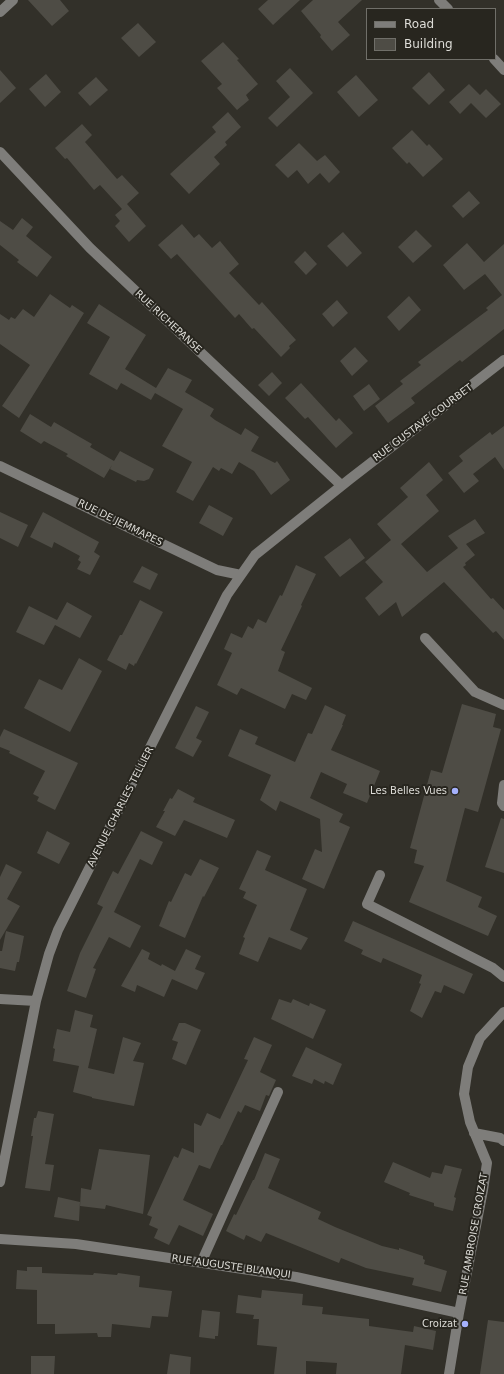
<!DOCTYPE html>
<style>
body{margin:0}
#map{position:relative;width:504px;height:1374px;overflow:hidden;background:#323029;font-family:"DejaVu Sans",sans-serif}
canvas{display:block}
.legend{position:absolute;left:366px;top:8px;width:130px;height:52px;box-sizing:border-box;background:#28261f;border:1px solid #706f69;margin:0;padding:5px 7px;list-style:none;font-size:12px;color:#dddcd7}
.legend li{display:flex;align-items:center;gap:8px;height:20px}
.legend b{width:20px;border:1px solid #706f69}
</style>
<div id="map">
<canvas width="504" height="1374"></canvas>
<ul class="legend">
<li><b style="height:5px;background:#7e7d7a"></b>Road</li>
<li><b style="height:11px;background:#4e4c45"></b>Building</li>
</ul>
</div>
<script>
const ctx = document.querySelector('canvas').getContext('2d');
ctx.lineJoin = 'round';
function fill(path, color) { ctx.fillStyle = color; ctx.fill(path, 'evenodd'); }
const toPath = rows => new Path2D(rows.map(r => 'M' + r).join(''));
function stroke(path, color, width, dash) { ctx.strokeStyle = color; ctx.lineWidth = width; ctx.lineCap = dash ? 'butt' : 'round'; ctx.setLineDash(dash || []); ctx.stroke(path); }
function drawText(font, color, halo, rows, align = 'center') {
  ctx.font = font + ' "DejaVu Sans",sans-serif'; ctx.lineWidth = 4; ctx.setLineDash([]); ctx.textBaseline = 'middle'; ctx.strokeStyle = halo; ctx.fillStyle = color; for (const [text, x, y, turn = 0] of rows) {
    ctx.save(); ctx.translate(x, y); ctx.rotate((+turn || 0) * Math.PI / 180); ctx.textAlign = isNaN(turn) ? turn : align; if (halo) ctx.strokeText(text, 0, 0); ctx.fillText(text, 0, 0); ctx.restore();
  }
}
const building = toPath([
 [28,0,60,0,69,11,52,26],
 [268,0,300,0,273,25,258,9],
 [313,0,362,0,338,22,350,35,332,51,320,37,321,35,301,11],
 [138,23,156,42,139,57,121,38],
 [223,42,239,59,237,60,258,84,246,95,249,100,237,110,217,88,222,84,201,61],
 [290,68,313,93,277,127,268,118,290,97,276,81],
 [0,70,16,88,0,103],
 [429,72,445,90,429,105,412,88],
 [46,74,61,92,45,107,29,89],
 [356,75,378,100,359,117,337,92],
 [96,77,108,90,90,106,78,93],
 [469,84,480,95,486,89,501,104,486,118,471,103,460,114,449,102],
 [228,112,241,127,225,142,227,145,214,157,220,164,189,194,170,174,216,132,212,127],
 [82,124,92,135,85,142,117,179,122,175,139,193,127,204,146,226,129,242,115,226,120,221,115,215,122,209,100,185,94,190,67,158,65,159,55,148],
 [412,130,427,146,429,144,443,159,423,177,409,162,407,164,392,148],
 [299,143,317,161,325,155,340,172,329,183,320,173,308,184,297,170,288,178,275,165],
 [469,191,480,203,463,218,452,206],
 [22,218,33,227,26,236,52,257,37,277,17,262,19,260,0,245,0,221,13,230],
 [182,224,194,238,199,234,212,248,220,241,239,264,229,273,259,305,262,302,296,340,289,346,290,348,281,357,254,328,252,329,239,314,235,318,177,254,171,259,158,245],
 [416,230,432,246,413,263,398,247],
 [343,232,362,253,347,267,327,246],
 [467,243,484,262,504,244,504,329,462,362,460,360,411,398,415,403,388,423,375,406,403,384,400,381,421,365,418,362,488,310,486,308,502,295,485,274,464,290,443,265],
 [305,251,317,264,306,275,294,262],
 [50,294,70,308,72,305,84,313,19,418,2,406,30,365,0,344,0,314,9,320,11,317,15,319,23,309,34,317],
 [409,296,421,310,399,331,387,317],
 [337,300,348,313,333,327,322,314],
 [99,304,146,335,125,369,156,388,168,368,192,380,185,392,214,409,210,416,215,420,241,435,245,428,259,437,251,451,275,463,277,461,290,480,271,495,254,471,239,462,232,474,221,468,219,471,213,467,193,501,176,492,192,462,162,446,183,409,155,393,151,400,121,383,117,390,89,374,110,337,87,323],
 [355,347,368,361,352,376,340,361],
 [272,372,282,383,269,396,258,385],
 [301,383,336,421,339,418,353,433,336,448,308,417,305,419,285,398],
 [369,384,380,399,364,411,353,396],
 [30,414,51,427,54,422,78,436,92,444,90,447,114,461,120,451,154,469,149,479,144,481,137,480,136,482,110,469,112,465,104,478,66,456,68,454,44,441,41,444,20,431],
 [504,426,504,470,495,457,473,474,479,481,464,493,448,473,463,461,459,456,490,432,492,435],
 [429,462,443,480,426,495,439,511,401,544,427,572,458,548,448,536,475,519,485,533,466,544,475,555,465,563,466,565,463,567,491,599,493,598,504,610,504,640,496,631,493,633,444,582,402,617,396,602,379,616,365,598,383,582,365,562,391,540,377,524,408,497,400,488],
 [209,505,233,518,223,536,199,523],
 [0,512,28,525,18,547,0,538],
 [43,512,99,542,94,552,100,556,90,575,77,569,81,562,78,560,80,556,54,542,52,548,30,537],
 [350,538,365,558,340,577,324,557],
 [296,565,316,574,301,605,302,606,281,650,285,652,278,671,312,688,306,700,292,694,285,709,241,688,237,695,217,685,232,653,224,649,231,633,242,638,248,626,253,629,258,619,266,623,280,595,282,596],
 [142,566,158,574,150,590,133,582],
 [140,600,163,612,136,664,135,663,134,666,129,663,126,670,107,660,120,635,122,635],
 [67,602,92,616,80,638,55,625,44,645,16,632,29,606,57,620],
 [79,658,102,671,70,732,24,708,39,679,62,690],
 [462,704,496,714,493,727,501,729,478,812,465,808,446,881,482,897,478,907,497,916,488,936,409,902,424,866,414,863,417,850,410,848,431,770,442,773],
 [325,705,346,715,342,725,343,725,331,750,380,771,367,803,343,793,347,784,321,772,310,798,343,814,339,822,350,827,324,889,302,879,315,849,322,852,320,819,280,801,276,811,260,800,271,775,228,756,240,729,258,737,255,744,295,762,308,733,312,734],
 [196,706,209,712,196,738,202,741,193,757,175,748],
 [4,729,78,763,55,810,37,801,39,797,33,794,45,771,9,753,10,751,0,747,0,737],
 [178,789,195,798,193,802,235,820,227,838,184,820,175,836,156,827,165,811,163,811,170,798,172,799],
 [501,818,504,819,504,873,485,867],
 [47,831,70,843,59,864,37,853],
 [141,831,163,842,152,865,140,859,114,912,112,911,141,926,130,948,109,937,93,968,96,969,86,998,67,991,80,953,103,907,97,904,107,883,113,871,118,874],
 [257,850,271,856,265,870,307,889,290,930,308,938,301,950,269,937,258,962,239,954,245,938,243,937,257,905,243,898,246,892,239,889],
 [200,859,219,868,204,897,203,896,185,938,159,926,169,901,171,902,185,873,191,876],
 [6,864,22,872,7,899,20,906,0,940,0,877],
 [353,921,473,974,464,994,444,985,441,993,435,991,422,1018,410,1011,421,984,419,983,422,975,383,958,381,963,361,954,363,950,344,941],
 [6,931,24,936,19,962,17,962,15,971,0,968,0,951,2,951],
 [142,949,150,953,148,959,161,966,162,964,175,971,186,949,201,956,195,969,205,973,197,990,172,979,164,997,137,985,135,992,121,986],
 [279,999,291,1003,293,999,309,1006,310,1003,326,1010,313,1039,271,1019],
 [75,1010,93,1015,90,1027,97,1029,88,1068,114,1074,123,1037,141,1043,133,1061,144,1063,134,1106,92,1098,92,1097,73,1092,79,1066,53,1061,55,1049,53,1048,57,1029,70,1032],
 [179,1023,185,1023,201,1030,186,1065,172,1059,178,1042,172,1040],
 [254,1037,272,1045,260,1072,276,1080,269,1096,266,1095,260,1111,245,1105,241,1113,238,1111,222,1145,221,1145,210,1169,199,1165,183,1200,213,1214,203,1236,179,1225,169,1245,154,1238,158,1229,149,1225,152,1217,147,1215,174,1156,178,1158,182,1148,194,1153,194,1123,201,1126,207,1113,220,1119,248,1060,244,1059],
 [306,1047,342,1064,333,1085,325,1081,324,1084,314,1079,312,1084,292,1076],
 [38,1111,54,1114,45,1164,54,1165,50,1191,25,1188,33,1136,31,1136,34,1118,36,1118],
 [99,1149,150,1155,143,1214,106,1205,105,1209,80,1206,81,1188,91,1190],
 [265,1153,280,1159,268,1188,321,1212,318,1219,335,1227,382,1246,399,1250,399,1248,423,1256,423,1259,425,1260,424,1264,447,1271,441,1292,412,1285,414,1278,366,1268,341,1258,339,1263,266,1233,261,1242,246,1235,244,1240,226,1231,234,1214,236,1215,253,1180,254,1180],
 [393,1162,430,1178,432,1172,442,1174,445,1165,462,1169,454,1197,456,1198,453,1211,434,1206,434,1203,409,1195,410,1193,384,1182],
 [58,1197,80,1202,79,1221,54,1217],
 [27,1267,42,1267,42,1273,93,1275,94,1273,117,1275,118,1273,140,1276,139,1287,172,1291,168,1317,152,1316,150,1328,112,1324,111,1337,98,1337,97,1333,55,1334,55,1324,37,1324,37,1290,16,1289,17,1270,27,1271],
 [262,1290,303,1294,302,1305,323,1307,322,1314,369,1319,369,1326,413,1332,414,1326,436,1331,433,1350,405,1345,401,1374,336,1374,337,1363,306,1361,306,1374,274,1374,277,1347,257,1345,259,1319,253,1319,254,1315,236,1313,238,1295,261,1298],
 [202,1310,220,1312,218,1336,215,1336,215,1339,199,1337],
 [488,1320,504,1322,504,1374,480,1374],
 [170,1354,191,1357,190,1374,167,1374],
 [31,1356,55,1356,54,1374,31,1374]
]);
const minor = toPath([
 [439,0,448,9],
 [0,12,13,0],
 [494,59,504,70],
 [0,152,90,248,341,485],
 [0,466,217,570,241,575],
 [425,638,475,692,504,705],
 [504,785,502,803,504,806],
 [380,875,367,904,493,968,504,977],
 [0,999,36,1001],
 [474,1133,500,1138,504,1141],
 [0,1182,36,1001,49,954,58,930,227,595,255,555,350,479,504,360],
 [0,1239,76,1244,296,1277,459,1313],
 [201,1263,278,1092],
 [449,1374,459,1313,483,1190,487,1163,470,1122,464,1094,468,1067,480,1038,504,1012]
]);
const markers = [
 [455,791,4,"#a5b1fc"],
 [465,1324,4,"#a5b1fc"]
];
const streetNames = [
 ["RUE RICHEPANSE",168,322,43],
 ["RUE GUSTAVE COURBET",423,423,-37],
 ["RUE DE JEMMAPES",120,523,26],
 ["AVENUE CHARLES TELLIER",121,807,-63],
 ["RUE AMBROISE CROIZAT",474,1234,-80],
 ["RUE AUGUSTE BLANQUI",231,1267,8]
];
const poiNames = [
 ["Les Belles Vues",447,791],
 ["Croizat",457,1324]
];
fill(building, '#4e4c45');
stroke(minor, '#7e7d7a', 10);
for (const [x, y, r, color] of markers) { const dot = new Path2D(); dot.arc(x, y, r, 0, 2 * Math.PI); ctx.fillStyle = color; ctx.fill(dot); stroke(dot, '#28261f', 1.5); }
drawText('10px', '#dddcd7', '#28261f', streetNames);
drawText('10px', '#dddcd7', '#28261f', poiNames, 'right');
</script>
